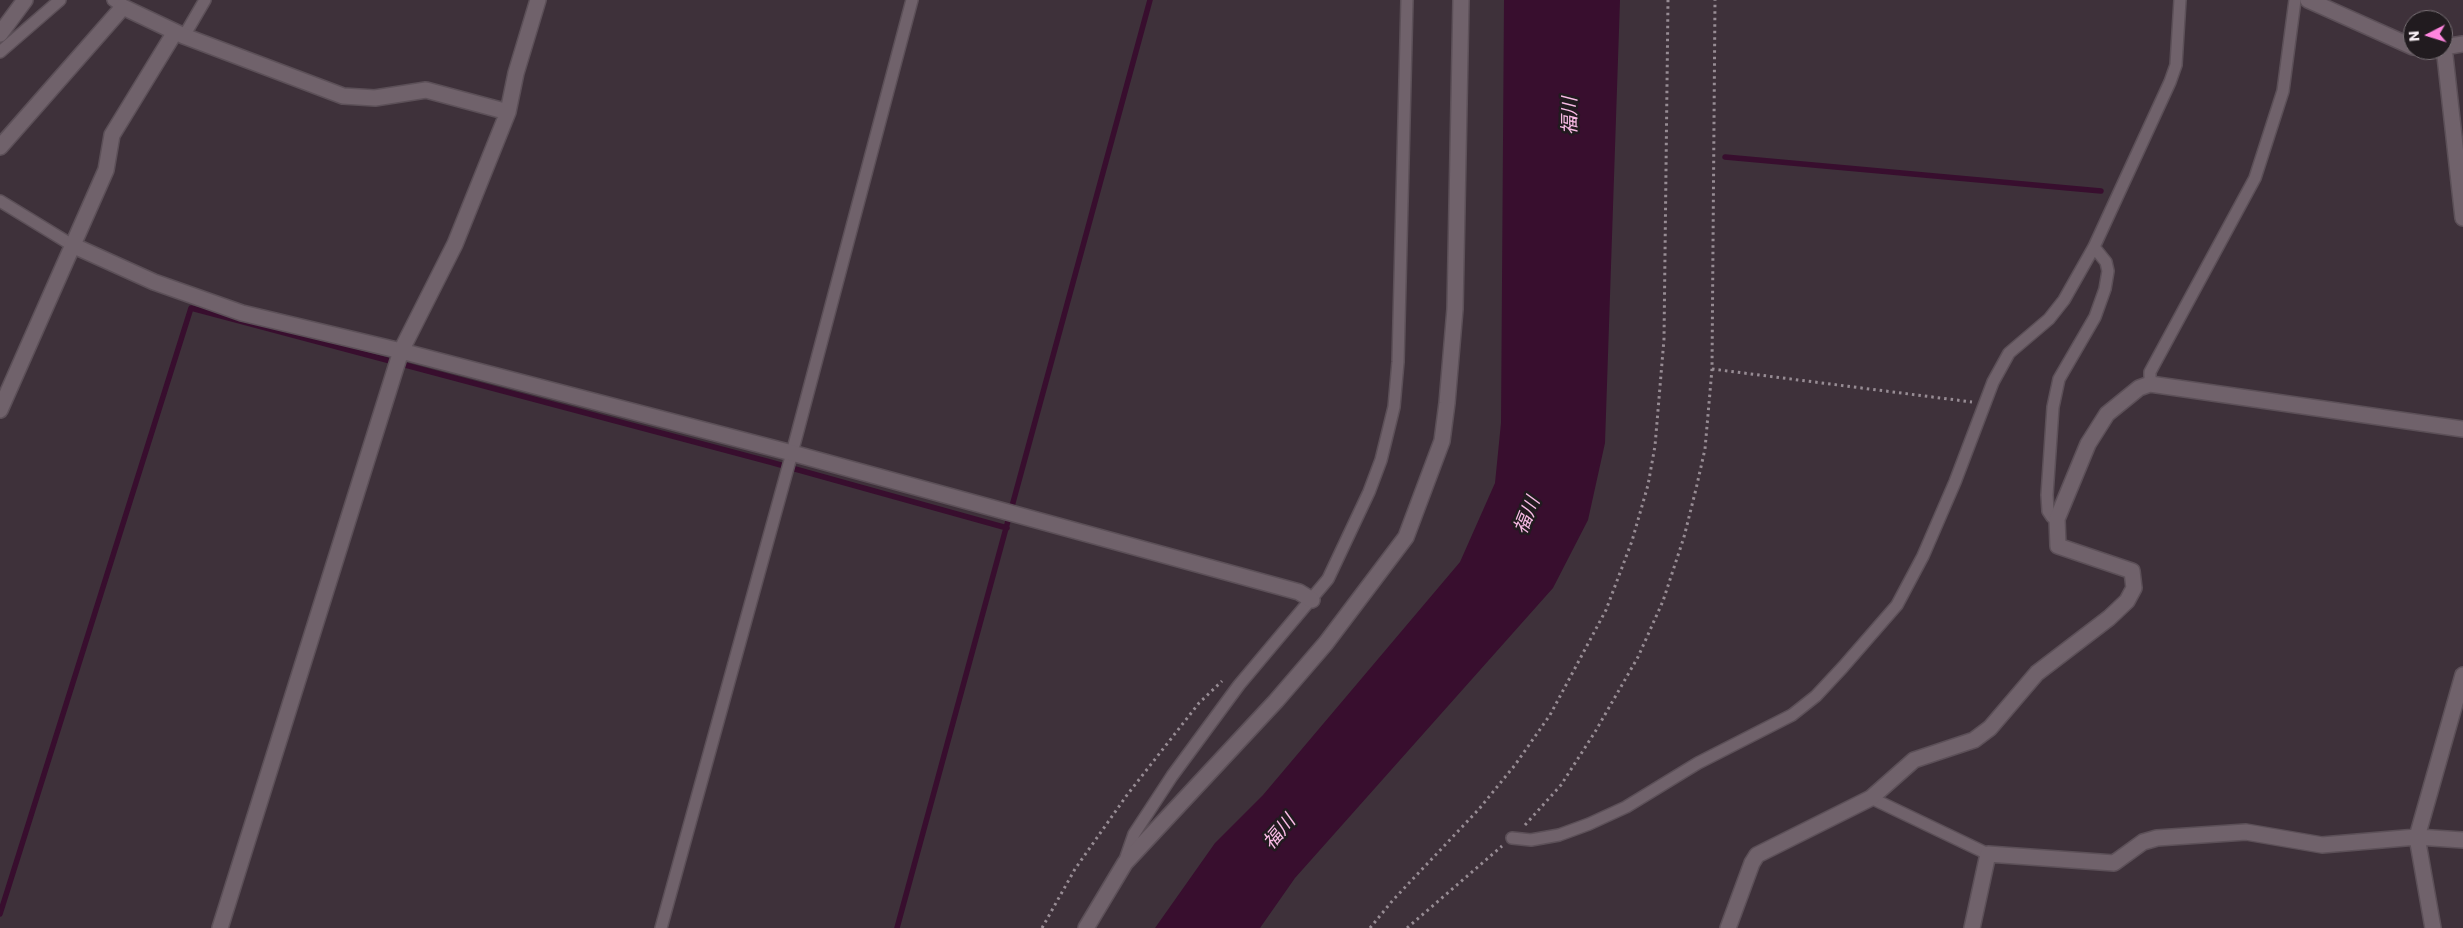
<!DOCTYPE html>
<meta charset="utf-8">
<style>
body{margin:0}
#map{position:relative;width:2463px;height:928px;overflow:hidden;background:#3e313a;font-family:Poppins,sans-serif}
canvas{display:block}
.north{position:absolute;left:2403px;top:10px;width:50px;height:50px;box-sizing:border-box;background:#211b1f;border:1px solid #776f74;border-radius:50%;rotate:265deg;font-size:14px;font-weight:700;line-height:20px;text-align:center;color:#f7eef4}
.north::after{content:'';display:block;margin:auto;width:18px;height:22px;background:#ff85df;clip-path:polygon(50% 0,100% 100%,50% 72%,0 100%)}
</style>
<div id="map">
<canvas width="2463" height="928"></canvas>
<div class="north">N</div>
</div>
<script>
const ctx = document.querySelector('canvas').getContext('2d');
ctx.lineJoin = 'round';
function fill(path, color) { ctx.fillStyle = color; ctx.fill(path, 'evenodd'); }
const toPath = rows => new Path2D(rows.map(r => 'M' + r).join(''));
function stroke(path, color, width, dash) { ctx.strokeStyle = color; ctx.lineWidth = width; ctx.lineCap = dash ? 'butt' : 'round'; ctx.setLineDash(dash || []); ctx.stroke(path); }
function drawText(font, color, halo, rows, align = 'center') {
  ctx.font = font + ' Poppins,"Noto Sans JP",sans-serif'; ctx.lineWidth = 5; ctx.setLineDash([]); ctx.textBaseline = 'middle'; ctx.strokeStyle = halo; ctx.fillStyle = color; for (const [text, x, y, turn = 0] of rows) {
    ctx.save(); ctx.translate(x, y); ctx.rotate((+turn || 0) * Math.PI / 180); ctx.textAlign = isNaN(turn) ? turn : align; if (halo) ctx.strokeText(text, 0, 0); ctx.fillText(text, 0, 0); ctx.restore();
  }
}
const water = toPath([
 [1504,0,1620,0,1605,443,1588,520,1553,588,1295,878,1260,928,1155,928,1215,843,1263,795,1460,562,1495,483,1501,423]
]);
const stream = toPath([
 [1725,157,2101,191],
 [0,914,191,308,770,462,1007,528],
 [897,928,1150,0]
]);
const path = toPath([
 [1712,369,1972,402],
 [1525,825,1561,785,1595,732,1638,657,1663,601,1684,537,1696,489,1705,449,1712,369,1715,0],
 [1042,928,1075,869,1127,795,1199,703,1222,681],
 [1370,928,1393,900,1479,809,1515,765,1550,715,1606,610,1632,541,1648,485,1655,446,1664,339,1668,0],
 [1407,928,1502,846]
]);
const lane = toPath([
 [113,0,123,7],
 [184,36,205,0],
 [0,52,60,0],
 [0,201,72,245],
 [2150,384,2150,372,2255,178,2283,91,2295,0],
 [2057,519,2052,517,2048,511,2047,495,2053,407,2059,379,2095,317,2105,289,2108,271,2106,262,2094,247],
 [1871,798,1988,854],
 [1512,838,1531,840,1559,835,1589,824,1626,807,1698,763,1792,715,1816,696,1843,667,1897,605,1923,556,1955,482,1993,382,2009,353,2049,319,2064,300,2094,247,2170,82,2176,65,2180,0],
 [1125,860,1134,834,1172,776,1239,685,1328,579,1369,492,1381,460,1394,407,1398,362,1407,0],
 [661,928,792,453,912,0]
]);
const street = toPath([
 [2308,0,2413,47],
 [0,34,25,0],
 [2463,44,2444,47,2463,218],
 [0,147,123,7,184,36,343,96,375,98,426,90,508,112],
 [72,245,154,282,242,313,401,351,792,453,1299,592,1312,600],
 [0,410,106,170,112,135,175,32],
 [220,928,401,351,455,244,508,112,516,73,538,0],
 [1086,928,1125,863,1276,701,1326,643,1406,537,1442,441,1447,403,1455,309,1461,0],
 [1728,928,1752,863,1757,855,1871,798,1914,760,1974,740,1990,728,2037,673,2109,618,2127,601,2134,588,2132,571,2058,546,2057,519,2088,444,2107,414,2139,388,2150,384,2463,429],
 [1972,928,1988,854,2114,863,2143,842,2157,838,2246,832,2322,845,2417,837,2463,840],
 [2433,928,2417,837,2463,675]
]);
const waterNames = [
 ["福川",1571,116,-90],
 ["福川",1528,516,-68],
 ["福川",1280,833,-50]
];
fill(water, '#380e2e');
stroke(stream, '#380e2e', 5.5);
stroke(lane, '#5c5058', 14);
stroke(street, '#5c5058', 18);
stroke(path, '#978c94', 3, [2.5, 4]);
stroke(lane, '#70626b', 11);
stroke(street, '#70626b', 15);
drawText('italic 19px', '#f8bbe5', '#211b1f', waterNames);
</script>
